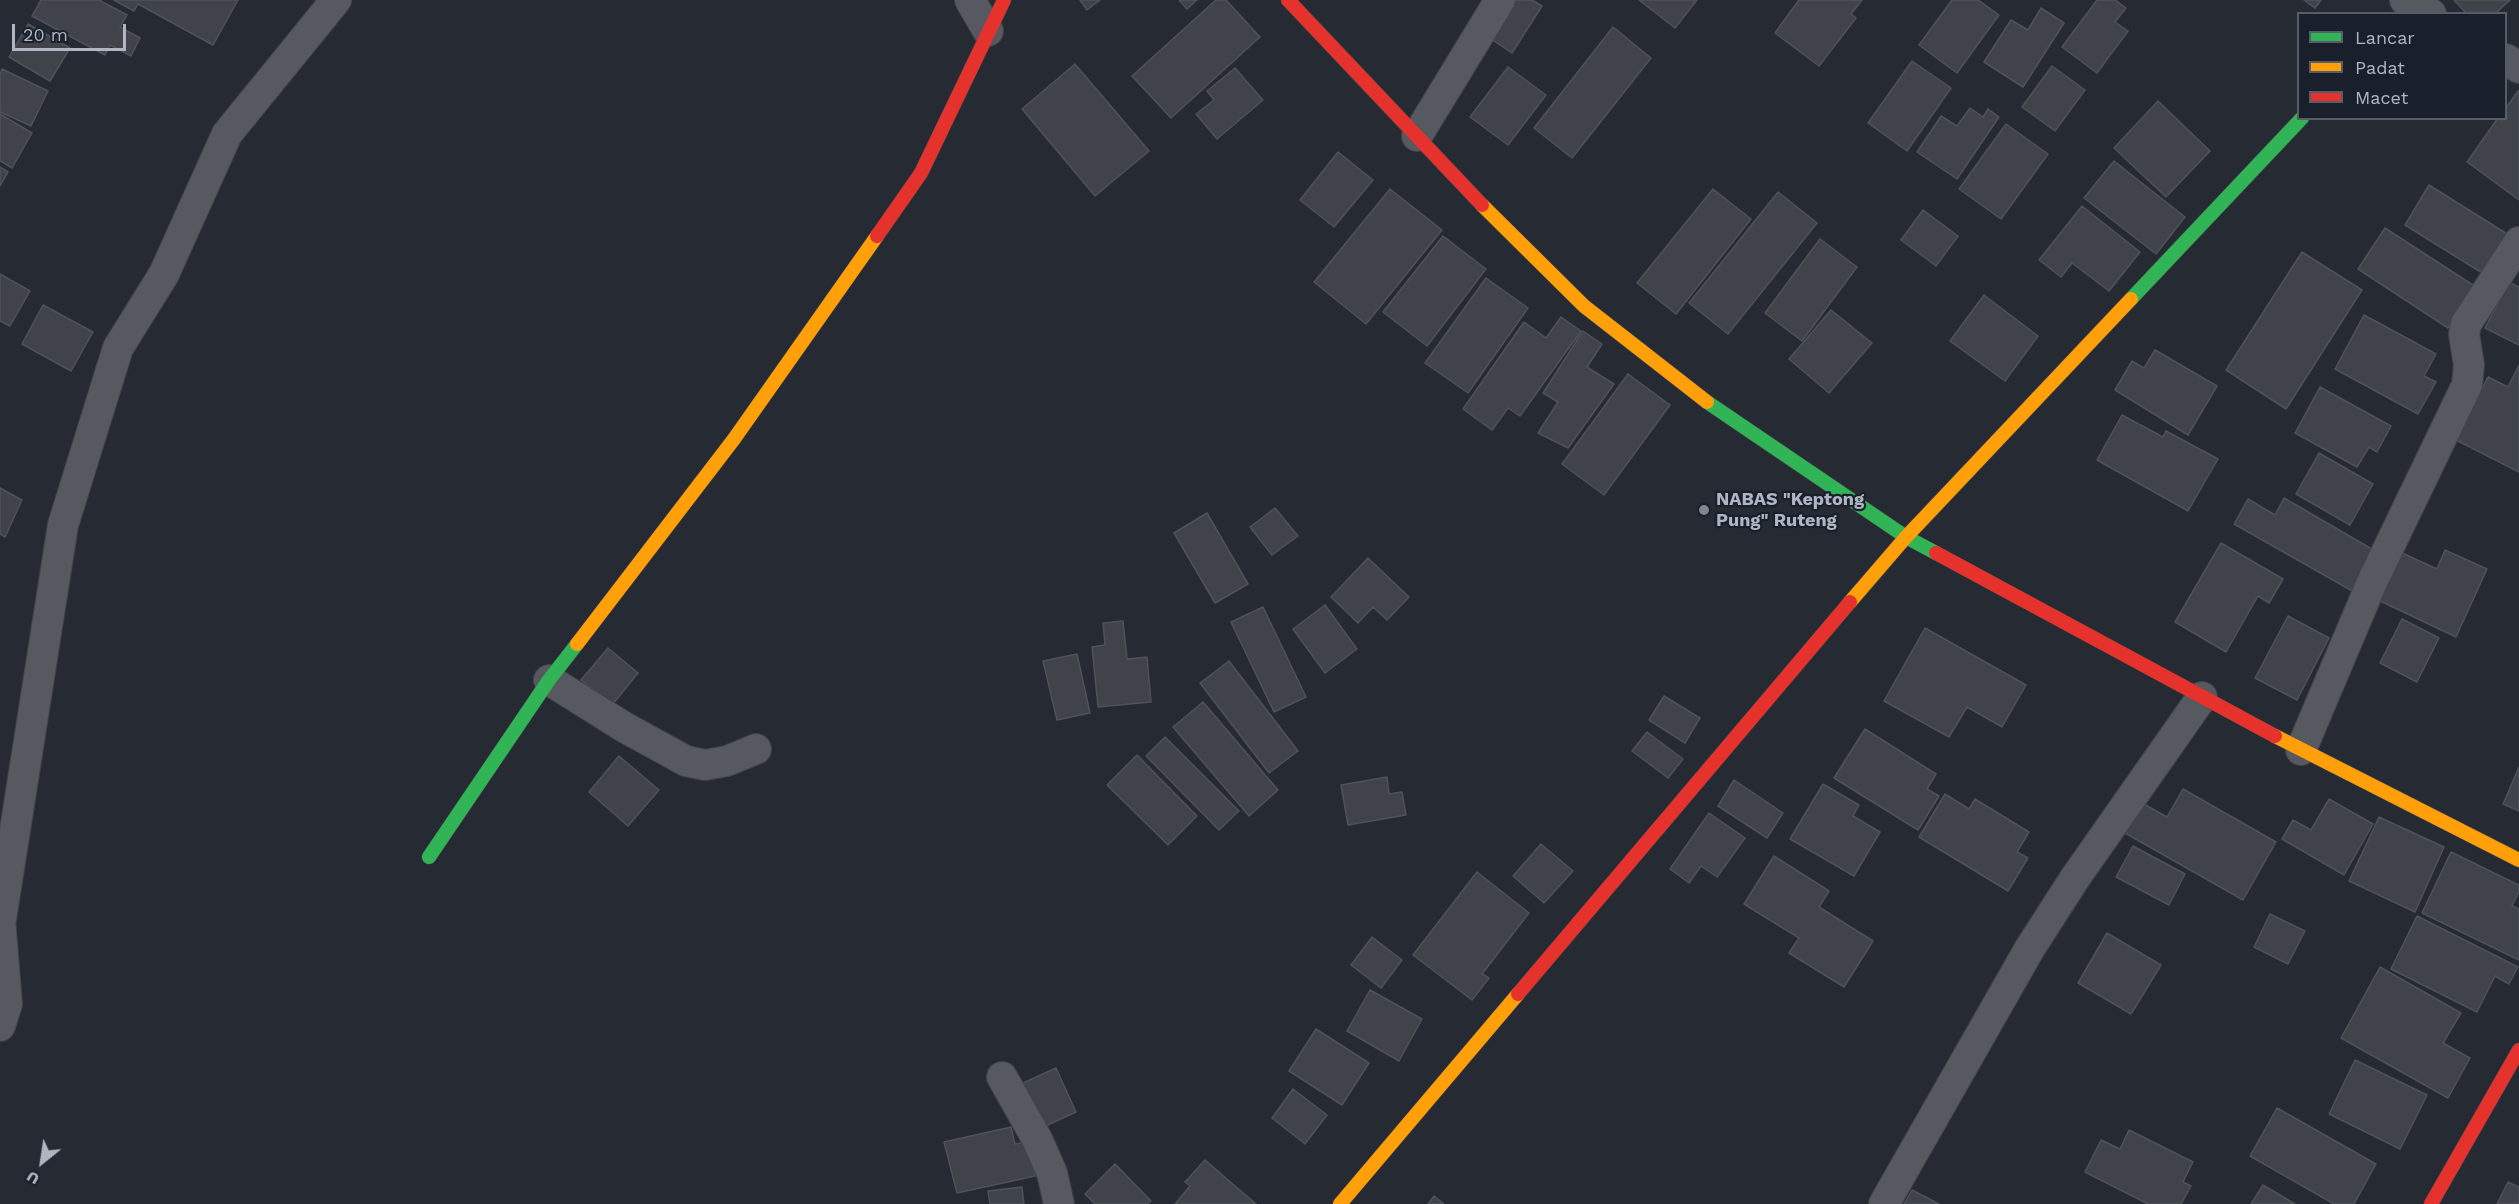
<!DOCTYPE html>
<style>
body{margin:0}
#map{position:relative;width:2519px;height:1204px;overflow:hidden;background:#262a32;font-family:"Work Sans",sans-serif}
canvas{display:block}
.legend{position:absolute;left:2297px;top:12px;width:210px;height:108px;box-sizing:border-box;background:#1a202b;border:2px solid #565c68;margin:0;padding:8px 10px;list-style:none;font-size:18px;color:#afb6c3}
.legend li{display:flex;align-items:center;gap:12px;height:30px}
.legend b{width:30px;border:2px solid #565c68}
.north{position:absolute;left:12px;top:1132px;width:60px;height:60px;-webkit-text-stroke:4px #1a202b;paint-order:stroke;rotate:210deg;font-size:16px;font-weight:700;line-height:24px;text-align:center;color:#afb6c3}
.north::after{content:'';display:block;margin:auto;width:21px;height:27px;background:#afb6c3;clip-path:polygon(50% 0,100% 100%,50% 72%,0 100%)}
.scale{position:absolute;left:12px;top:24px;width:114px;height:27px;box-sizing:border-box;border:3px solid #afb6c3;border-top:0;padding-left:8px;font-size:18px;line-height:21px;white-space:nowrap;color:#afb6c3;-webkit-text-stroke:4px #1a202b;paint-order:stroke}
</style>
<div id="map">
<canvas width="2519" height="1204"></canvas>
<ul class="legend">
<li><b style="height:8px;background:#30b455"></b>Lancar</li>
<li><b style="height:8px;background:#ff9f0a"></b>Padat</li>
<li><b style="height:8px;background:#e5322d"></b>Macet</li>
</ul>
<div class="north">U</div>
<div class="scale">20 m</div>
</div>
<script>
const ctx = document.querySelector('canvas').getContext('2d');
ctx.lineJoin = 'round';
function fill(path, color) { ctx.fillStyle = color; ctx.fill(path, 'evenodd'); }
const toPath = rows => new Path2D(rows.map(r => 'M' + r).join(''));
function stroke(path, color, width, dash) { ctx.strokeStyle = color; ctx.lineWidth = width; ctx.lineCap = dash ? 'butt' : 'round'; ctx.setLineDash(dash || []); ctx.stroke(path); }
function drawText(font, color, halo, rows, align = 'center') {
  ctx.font = font + ' "Work Sans",sans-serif'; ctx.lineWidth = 4.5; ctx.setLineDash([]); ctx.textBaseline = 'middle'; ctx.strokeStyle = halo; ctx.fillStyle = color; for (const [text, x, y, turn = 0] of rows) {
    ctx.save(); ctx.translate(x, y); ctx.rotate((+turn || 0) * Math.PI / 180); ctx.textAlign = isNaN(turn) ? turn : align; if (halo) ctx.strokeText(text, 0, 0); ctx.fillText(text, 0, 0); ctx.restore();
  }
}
const building = toPath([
 [41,0,99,0,127,15,120,27,140,38,131,56,110,45,105,55,32,16,41,0],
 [114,0,238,0,213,45,138,4,134,11,114,0],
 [1080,0,1100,0,1087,10,1080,0],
 [1179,0,1197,0,1187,9,1179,0],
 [1216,0,1226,0,1260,37,1171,118,1132,76,1216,0],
 [1503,0,1532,0,1542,6,1512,53,1482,33,1503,0],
 [1639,0,1697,0,1675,28,1639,0],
 [1799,0,1862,0,1851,14,1856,18,1819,66,1775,33,1799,0],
 [1952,0,1978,0,1999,15,1957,73,1919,45,1952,0],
 [2097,0,2115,0,2126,8,2115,22,2128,31,2097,73,2062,47,2097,0],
 [2304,0,2321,0,2315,8,2304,0],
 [2454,0,2510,0,2495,14,2467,14,2454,0],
 [2041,8,2064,23,2023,87,1984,62,2011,20,2028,30,2041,8],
 [28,24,70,48,50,81,9,57,28,24],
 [1613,27,1651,58,1572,158,1534,128,1613,27],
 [1912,61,1951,88,1907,151,1868,123,1912,61],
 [1075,64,1149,151,1095,196,1022,109,1075,64],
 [2052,66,2085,90,2055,131,2022,107,2052,66],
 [1508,67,1546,95,1508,145,1470,117,1508,67],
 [1235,68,1263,100,1217,139,1196,114,1214,100,1207,91,1235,68],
 [2,69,48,91,31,126,0,112,0,74,2,69],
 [2518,91,2519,91,2519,200,2467,162,2498,118,2506,118,2506,108,2518,91],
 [2158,101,2210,151,2166,197,2114,148,2158,101],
 [1970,108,1983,117,1988,109,1999,117,1957,179,1917,152,1941,116,1957,126,1970,108],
 [0,114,32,133,12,168,0,161,0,114],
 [2006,124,2048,154,2001,219,1959,189,2006,124],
 [1338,152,1373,180,1334,227,1300,200,1338,152],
 [2114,161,2185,217,2156,254,2084,198,2114,161],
 [0,167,8,172,0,186,0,167],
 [2429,185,2512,237,2487,276,2405,225,2429,185],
 [1390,189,1442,230,1366,324,1314,282,1390,189],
 [1713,189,1751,219,1676,314,1637,283,1713,189],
 [1778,192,1817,223,1728,334,1689,303,1778,192],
 [2082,206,2140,252,2109,291,2072,263,2061,277,2039,260,2082,206],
 [1923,210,1958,236,1936,266,1901,240,1923,210],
 [2385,228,2476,287,2448,328,2358,269,2385,228],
 [1443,236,1486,269,1427,346,1383,312,1443,236],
 [1820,239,1857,267,1802,341,1765,313,1820,239],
 [2302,252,2362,290,2286,409,2226,370,2302,252],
 [0,274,30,291,10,326,0,321,0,274],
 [1486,278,1528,308,1468,393,1425,363,1486,278],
 [2509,282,2519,287,2519,345,2485,328,2509,282],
 [1984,295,2038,336,2005,381,1950,341,1984,295],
 [43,305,93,332,71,371,22,344,43,305],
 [1831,310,1872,343,1829,393,1789,359,1831,310],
 [2364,315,2436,354,2424,376,2436,382,2418,414,2335,369,2364,315],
 [1561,317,1581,331,1520,416,1508,408,1492,430,1463,409,1524,322,1546,338,1561,317],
 [1583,331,1602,344,1587,367,1614,384,1568,448,1538,433,1558,402,1543,393,1583,331],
 [2155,350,2217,386,2188,435,2115,390,2132,361,2144,368,2155,350],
 [2519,365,2519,472,2456,440,2488,377,2508,387,2519,365],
 [1628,374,1670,405,1604,495,1562,464,1628,374],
 [2320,387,2391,426,2377,452,2369,447,2357,467,2295,433,2320,387],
 [2122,415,2163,437,2166,431,2218,459,2188,511,2097,460,2122,415],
 [2319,453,2373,484,2350,525,2296,494,2319,453],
 [0,488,22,500,5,537,0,534,0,488],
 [2284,498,2377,552,2354,592,2234,524,2248,499,2275,515,2284,498],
 [1275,508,1298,536,1272,555,1250,527,1275,508],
 [1207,513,1248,584,1215,603,1174,533,1207,513],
 [2221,543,2283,579,2269,603,2258,596,2226,652,2175,622,2221,543],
 [2445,550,2487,569,2456,637,2376,599,2398,551,2437,569,2445,550],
 [1368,558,1409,597,1387,620,1373,607,1358,623,1331,597,1368,558],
 [1325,605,1357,649,1325,673,1293,629,1325,605],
 [1263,607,1306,697,1274,712,1231,622,1263,607],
 [2288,616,2329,638,2297,700,2255,678,2288,616],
 [2402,619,2439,638,2417,682,2380,663,2402,619],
 [1123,621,1127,659,1147,657,1151,702,1098,707,1092,647,1105,645,1103,623,1123,621],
 [1925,628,2026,685,2002,727,1967,707,1949,737,1884,701,1925,628],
 [608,648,638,673,612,705,581,680,608,648],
 [1077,654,1090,713,1057,720,1043,661,1077,654],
 [1229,661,1298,751,1269,773,1200,683,1229,661],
 [1664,696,1700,718,1685,743,1649,720,1664,696],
 [1203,702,1278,790,1249,816,1173,727,1203,702],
 [1865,729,1936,774,1927,789,1939,796,1918,830,1834,778,1865,729],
 [1647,732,1683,759,1668,778,1632,751,1647,732],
 [1165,737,1239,811,1219,830,1146,756,1165,737],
 [1137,755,1197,816,1168,845,1107,785,1137,755],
 [619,756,659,790,628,826,589,792,619,756],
 [2519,767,2519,811,2503,804,2519,767],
 [1387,777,1389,794,1402,792,1406,815,1348,825,1341,785,1387,777],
 [1734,780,1783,813,1767,838,1718,806,1734,780],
 [1823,784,1859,805,1853,816,1880,832,1854,876,1790,839,1823,784],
 [2183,789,2276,842,2243,900,2118,829,2135,799,2167,817,2183,789],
 [1945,794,1969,809,1975,799,2029,832,2017,852,2028,858,2008,891,1919,837,1945,794],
 [2329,799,2373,824,2344,875,2282,839,2293,820,2311,830,2329,799],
 [1709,813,1745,838,1717,877,1701,866,1689,883,1670,869,1709,813],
 [2379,817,2444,847,2415,912,2349,881,2379,817],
 [1541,844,1573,871,1544,903,1513,876,1541,844],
 [2133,846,2185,874,2169,905,2116,877,2133,846],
 [2451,852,2519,885,2519,892,2512,906,2519,909,2519,960,2422,913,2451,852],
 [1774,856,1829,891,1819,907,1873,941,1844,987,1789,953,1799,938,1744,904,1774,856],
 [1477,872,1529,913,1482,974,1489,978,1472,1000,1413,955,1477,872],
 [2270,914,2305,931,2288,964,2254,947,2270,914],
 [2417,916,2518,967,2509,984,2495,976,2477,1012,2391,969,2417,916],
 [2107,933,2161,965,2131,1014,2078,983,2107,933],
 [1372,937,1402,960,1381,988,1351,965,1372,937],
 [2380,967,2461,1013,2443,1043,2470,1058,2448,1098,2341,1038,2380,967],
 [1370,990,1422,1019,1399,1061,1347,1031,1370,990],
 [1316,1029,1369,1063,1342,1105,1289,1071,1316,1029],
 [2355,1060,2427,1095,2400,1149,2329,1114,2355,1060],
 [1056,1068,1076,1112,1041,1128,1021,1084,1056,1068],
 [1293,1089,1327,1115,1305,1144,1272,1118,1293,1089],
 [2277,1108,2376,1164,2354,1204,2334,1204,2250,1156,2277,1108],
 [1011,1127,1015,1144,1028,1142,1035,1176,957,1193,944,1142,1011,1127],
 [2129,1130,2193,1162,2183,1182,2191,1186,2181,1204,2148,1204,2085,1172,2101,1140,2120,1149,2129,1130],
 [1205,1160,1256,1204,1175,1204,1190,1186,1185,1182,1205,1160],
 [1115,1164,1151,1201,1147,1204,1095,1204,1085,1194,1115,1164],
 [2508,1182,2519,1187,2519,1204,2497,1204,2508,1182],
 [2263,1185,2295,1204,2251,1204,2263,1185],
 [1022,1187,1024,1204,990,1204,988,1191,1022,1187],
 [1912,1190,1939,1204,1904,1204,1912,1190],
 [1434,1196,1444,1204,1428,1204,1434,1196]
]);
const street = toPath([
 [970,0,988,31],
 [2405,0,2431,14],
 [2506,59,2519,68],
 [1417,136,1500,0],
 [549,680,624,727,686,761,705,765,727,761,756,749],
 [2301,750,2373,580,2467,385,2469,365,2464,334,2466,324,2519,242],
 [0,919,7,1004,0,1026],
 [1,919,63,525,118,348,164,274,227,134,336,0],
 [1002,1077,1037,1139,1052,1173,1059,1204],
 [1884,1204,2030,948,2075,878,2202,697]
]);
const fast = toPath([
 [2131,299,2302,118],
 [1707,402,1906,537,1936,553],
 [429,857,549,680,577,644]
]);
const slow = toPath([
 [1482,205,1584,306,1707,402],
 [1850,602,1906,537,2131,299],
 [577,644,734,439,877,236],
 [2275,736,2519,860],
 [1340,1204,1518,994]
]);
const jam = toPath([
 [1288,0,1482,205],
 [877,236,921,173,1004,0],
 [1936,553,2275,736],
 [1518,994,1850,602],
 [2431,1204,2519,1050]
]);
const markers = [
 [1704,510,6,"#7f8590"]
];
const poiNames = [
 ["NABAS \"Keptong",1716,500],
 ["Pung\" Ruteng",1716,521]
];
fill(building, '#40444a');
stroke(building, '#4e5259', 1.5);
stroke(street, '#42444a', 32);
stroke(fast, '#42444a', 15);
stroke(slow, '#42444a', 15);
stroke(jam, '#42444a', 15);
stroke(street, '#56595f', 30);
stroke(fast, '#30b455', 14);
stroke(slow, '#ff9f0a', 14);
stroke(jam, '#e5322d', 14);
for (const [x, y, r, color] of markers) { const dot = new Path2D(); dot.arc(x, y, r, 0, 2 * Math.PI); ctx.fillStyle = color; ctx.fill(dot); stroke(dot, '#1a202b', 2); }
drawText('bold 18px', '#afb6c3', '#1a202b', poiNames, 'left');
</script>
